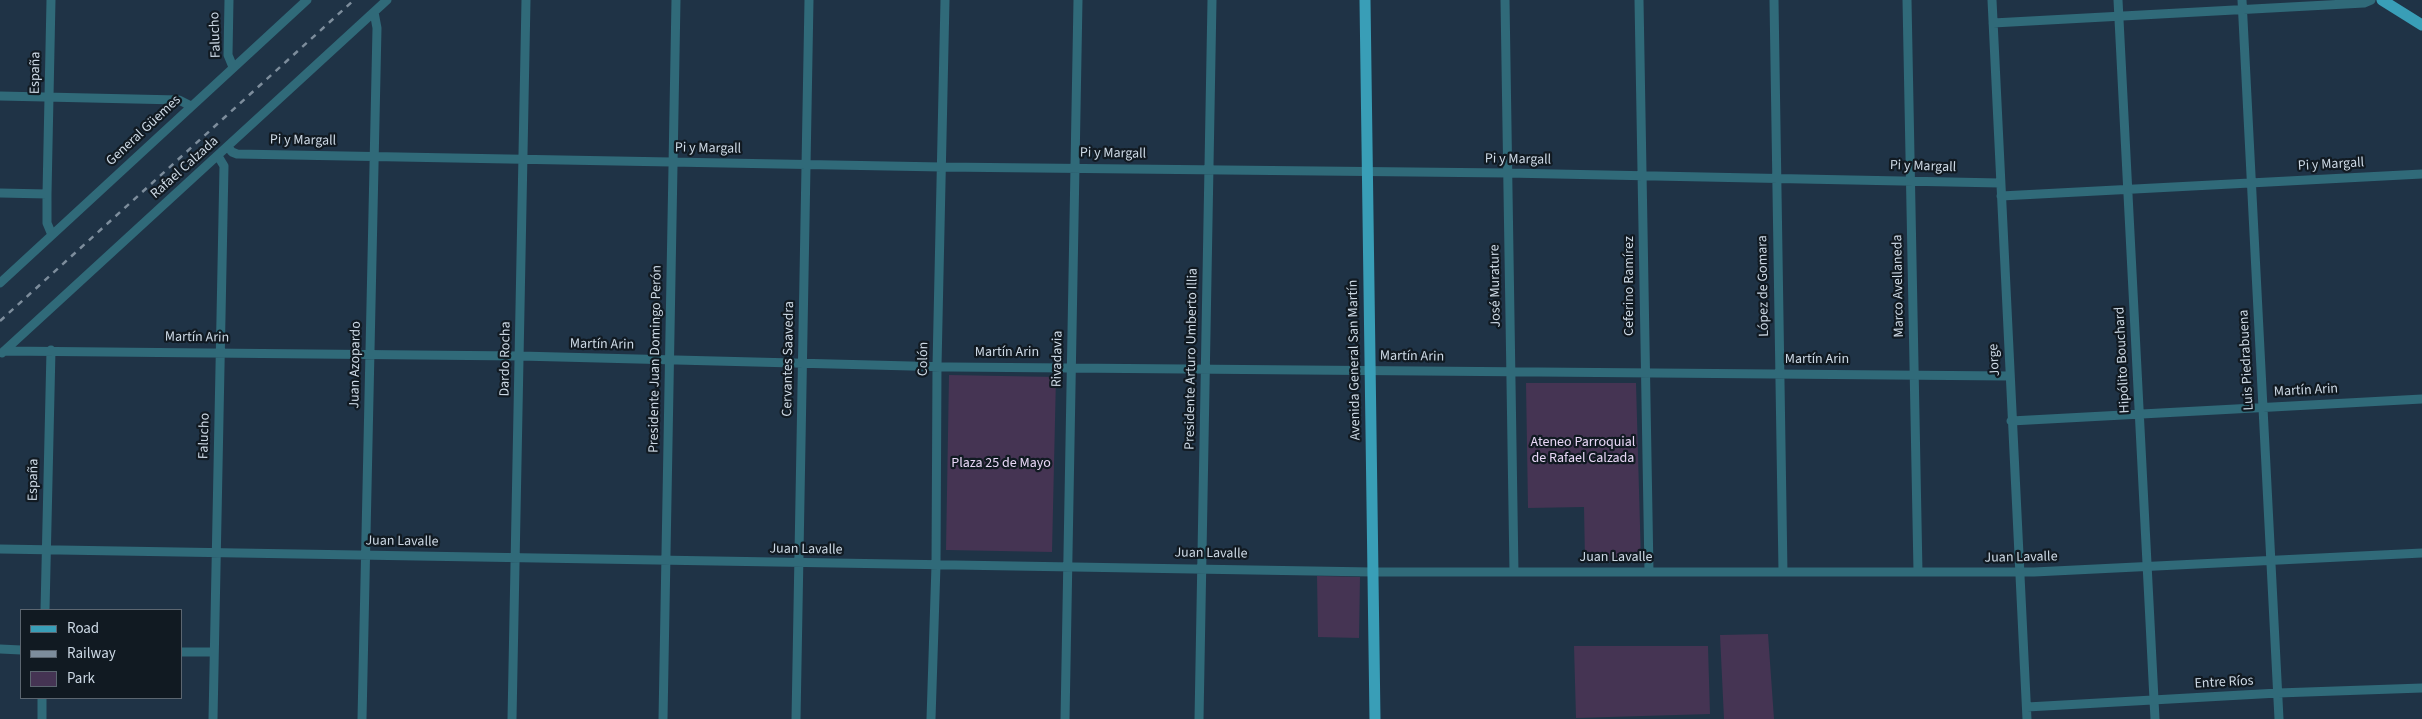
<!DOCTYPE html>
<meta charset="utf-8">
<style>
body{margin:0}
#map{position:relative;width:2422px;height:719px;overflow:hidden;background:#1f3346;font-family:"Source Sans 3",sans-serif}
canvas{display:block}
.legend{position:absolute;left:20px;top:609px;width:162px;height:90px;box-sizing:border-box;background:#111a22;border:1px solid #5c6670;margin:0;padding:6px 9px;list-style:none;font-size:15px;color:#cdd9e5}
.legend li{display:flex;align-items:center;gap:10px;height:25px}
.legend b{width:25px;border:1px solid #5c6670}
</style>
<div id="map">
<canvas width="2422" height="719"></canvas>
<ul class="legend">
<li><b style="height:6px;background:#399eb7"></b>Road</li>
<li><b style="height:6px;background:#7d8d9c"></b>Railway</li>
<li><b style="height:14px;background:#453453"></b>Park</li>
</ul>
</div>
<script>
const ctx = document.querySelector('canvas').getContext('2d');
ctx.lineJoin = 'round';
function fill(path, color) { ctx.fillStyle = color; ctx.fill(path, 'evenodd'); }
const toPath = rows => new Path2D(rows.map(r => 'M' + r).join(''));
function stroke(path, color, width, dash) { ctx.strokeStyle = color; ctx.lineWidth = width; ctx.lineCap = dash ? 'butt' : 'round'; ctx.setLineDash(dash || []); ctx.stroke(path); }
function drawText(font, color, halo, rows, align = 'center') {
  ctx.font = font + ' "Source Sans 3",sans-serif'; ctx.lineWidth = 4.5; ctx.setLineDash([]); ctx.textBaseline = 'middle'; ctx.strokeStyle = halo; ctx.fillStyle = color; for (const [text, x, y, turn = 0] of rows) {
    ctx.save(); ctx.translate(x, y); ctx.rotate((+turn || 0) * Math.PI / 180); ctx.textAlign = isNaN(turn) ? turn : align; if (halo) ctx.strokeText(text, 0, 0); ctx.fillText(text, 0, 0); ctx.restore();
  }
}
const green = toPath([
 [949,375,1056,377,1052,552,946,550],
 [1526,383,1636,383,1641,561,1585,561,1584,507,1528,508],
 [1317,576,1360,577,1359,638,1318,637],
 [1768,634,1774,719,1724,719,1720,635],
 [1574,646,1708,646,1710,714,1576,718]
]);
const minor = toPath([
 [51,0,47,194,47,223,52,235],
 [229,0,228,55,233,67],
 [1505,0,1514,572],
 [1639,0,1649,571],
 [1774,0,1783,572],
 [1907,0,1918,572],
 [1992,0,2027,719],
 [2118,0,2155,719],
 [2242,0,2279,719],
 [1993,23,2364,3,2371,0],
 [0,96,179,100,191,106],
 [228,147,232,152,237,154,942,167,1507,173,2000,183],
 [0,193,47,194],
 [2001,196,2422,174],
 [0,283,307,0],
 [4,351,520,356,950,367,2009,376],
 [2,353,387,0],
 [2011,421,2422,399],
 [0,549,1372,572,2034,572,2422,553],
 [45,610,51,350],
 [0,649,21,650],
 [181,652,214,652],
 [2027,707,2278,693,2422,688],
 [42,719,42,698],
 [213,719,224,166,218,156],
 [362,719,377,28,374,12],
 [512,719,526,0],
 [663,719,676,0],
 [796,719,809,0],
 [931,719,936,565,937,366,945,0],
 [1065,719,1078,0],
 [1199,719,1212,0]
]);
const major = toPath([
 [1365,0,1375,719],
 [2382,0,2422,25]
]);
const rail = toPath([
 [0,321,354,0]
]);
const streetNames = [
 ["Falucho",216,35,-92],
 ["España",36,73,-89],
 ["General Güemes",144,131,-43],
 ["Pi y Margall",303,141,1],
 ["Pi y Margall",708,149,1],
 ["Pi y Margall",1113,154,1],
 ["Pi y Margall",1518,160,1],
 ["Pi y Margall",2331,165,-3],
 ["Pi y Margall",1923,167,2],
 ["Rafael Calzada",185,168,-42],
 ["José Murature",1496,286,-91],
 ["Ceferino Ramírez",1630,286,-90],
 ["López de Gomara",1764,286,-91],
 ["Marco Avellaneda",1899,286,-91],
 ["Martín Arin",197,338,1],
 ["Martín Arin",602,345,1],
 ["Martín Arin",1007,353],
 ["Martín Arin",1412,357,1],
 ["Dardo Rocha",506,359,-89],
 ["Presidente Juan Domingo Perón",656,359,-89],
 ["Cervantes Saavedra",789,359,-89],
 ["Colón",924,359,-89],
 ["Rivadavia",1058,359,-89],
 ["Presidente Arturo Umberto Illia",1192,359,-89],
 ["Avenida General San Martín",1355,360,-91],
 ["Martín Arin",1817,360],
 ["Jorge",1995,360,-93],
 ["Hipólito Bouchard",2123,360,-93],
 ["Luis Piedrabuena",2247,360,-93],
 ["Juan Azopardo",356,365,-89],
 ["Martín Arin",2306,391,-3],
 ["Falucho",205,436,-88],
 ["España",34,480,-89],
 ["Juan Lavalle",402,542,1],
 ["Juan Lavalle",806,550,1],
 ["Juan Lavalle",1211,554,1],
 ["Juan Lavalle",1616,558],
 ["Juan Lavalle",2021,558,-1],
 ["Entre Ríos",2224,683,-3]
];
const parkNames = [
 ["Ateneo Parroquial",1583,443],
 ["de Rafael Calzada",1583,459],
 ["Plaza 25 de Mayo",1001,464]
];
fill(green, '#453453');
stroke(minor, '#306a79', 9);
stroke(major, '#399eb7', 11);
stroke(rail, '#7d8d9c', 2.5, [6, 6]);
drawText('14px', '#cdd9e5', '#111a22', streetNames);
drawText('14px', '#e8d7f6', '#111a22', parkNames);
</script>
